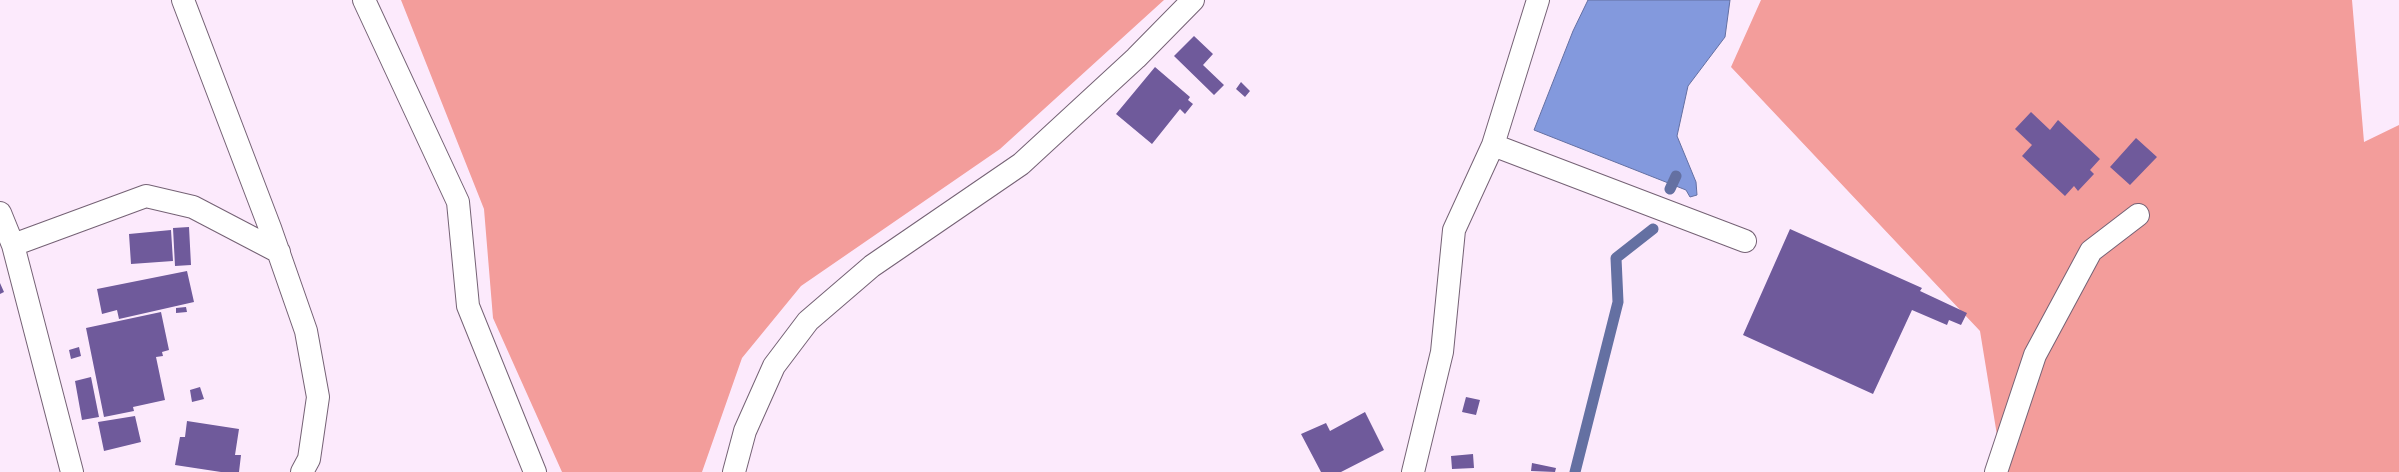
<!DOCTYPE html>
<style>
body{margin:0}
canvas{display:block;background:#fceafc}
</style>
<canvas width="2399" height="472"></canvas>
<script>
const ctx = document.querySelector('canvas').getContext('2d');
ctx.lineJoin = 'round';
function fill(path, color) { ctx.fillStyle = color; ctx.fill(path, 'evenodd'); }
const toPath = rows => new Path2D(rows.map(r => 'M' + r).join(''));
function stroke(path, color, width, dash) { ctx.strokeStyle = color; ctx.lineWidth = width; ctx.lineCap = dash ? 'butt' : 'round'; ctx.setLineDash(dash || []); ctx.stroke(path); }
const forest = toPath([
 [401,0,1164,0,1000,149,801,286,742,358,702,472,562,472,493,318,484,209],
 [1761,0,2352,0,2364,142,2399,125,2399,472,2003,472,1980,331,1731,67]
]);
const water = toPath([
 [1588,0,1730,0,1725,37,1688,86,1677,136,1696,182,1697,195,1690,197,1686,190,1534,130,1573,31,1588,0]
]);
const stream = toPath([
 [1670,189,1676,176],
 [1575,472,1618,302,1616,258,1653,229]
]);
const building = toPath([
 [1194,36,1213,54,1203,65,1224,85,1214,95,1174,56],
 [1155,67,1190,97,1188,100,1193,104,1185,114,1180,109,1152,144,1116,114],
 [1241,82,1250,91,1245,97,1236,89],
 [2031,112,2050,130,2058,120,2100,159,2090,170,2094,174,2078,191,2074,186,2065,196,2022,156,2032,145,2015,129],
 [2136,138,2157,157,2130,185,2110,167],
 [189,227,191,265,175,266,173,228],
 [1790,229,1922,288,1920,291,1967,313,1961,325,1949,320,1947,325,1912,310,1873,394,1743,335],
 [171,230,173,261,131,264,129,234],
 [187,271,194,302,119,319,117,310,102,314,97,289],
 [0,283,4,292,0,294],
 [186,307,187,312,176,313,176,308],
 [161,312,169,350,162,352,163,356,156,357,165,400,133,407,134,411,104,417,86,328],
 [79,347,81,356,71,359,69,350],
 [91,377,99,417,82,420,75,381],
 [200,387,204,399,192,402,190,390],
 [1466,397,1480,400,1476,415,1462,412],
 [1365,412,1384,450,1341,472,1321,472,1301,434,1326,423,1330,431],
 [135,416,141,442,104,451,98,422],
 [187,421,239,429,235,455,241,455,239,472,221,472,175,465,180,437,185,437],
 [1473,454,1474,468,1452,469,1451,456],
 [1532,463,1556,468,1555,472,1531,471]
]);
const minor = toPath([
 [183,0,270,228,306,331,318,397,309,459,302,472],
 [364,0,458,202,468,306,535,472],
 [1493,145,1745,241],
 [0,213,13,245,72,472],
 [13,245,146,196,193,207,279,252],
 [734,472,745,431,774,366,808,321,872,266,1021,164,1136,58,1193,0],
 [1413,472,1442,352,1454,230,1493,145,1538,0],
 [1996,472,2035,355,2091,251,2138,215]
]);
fill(forest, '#f39d9b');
fill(water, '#8399dd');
stroke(water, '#6470a2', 1);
stroke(stream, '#6470a2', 11);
fill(building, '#6f5a9b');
stroke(minor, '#756275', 24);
stroke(minor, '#fff', 22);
</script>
